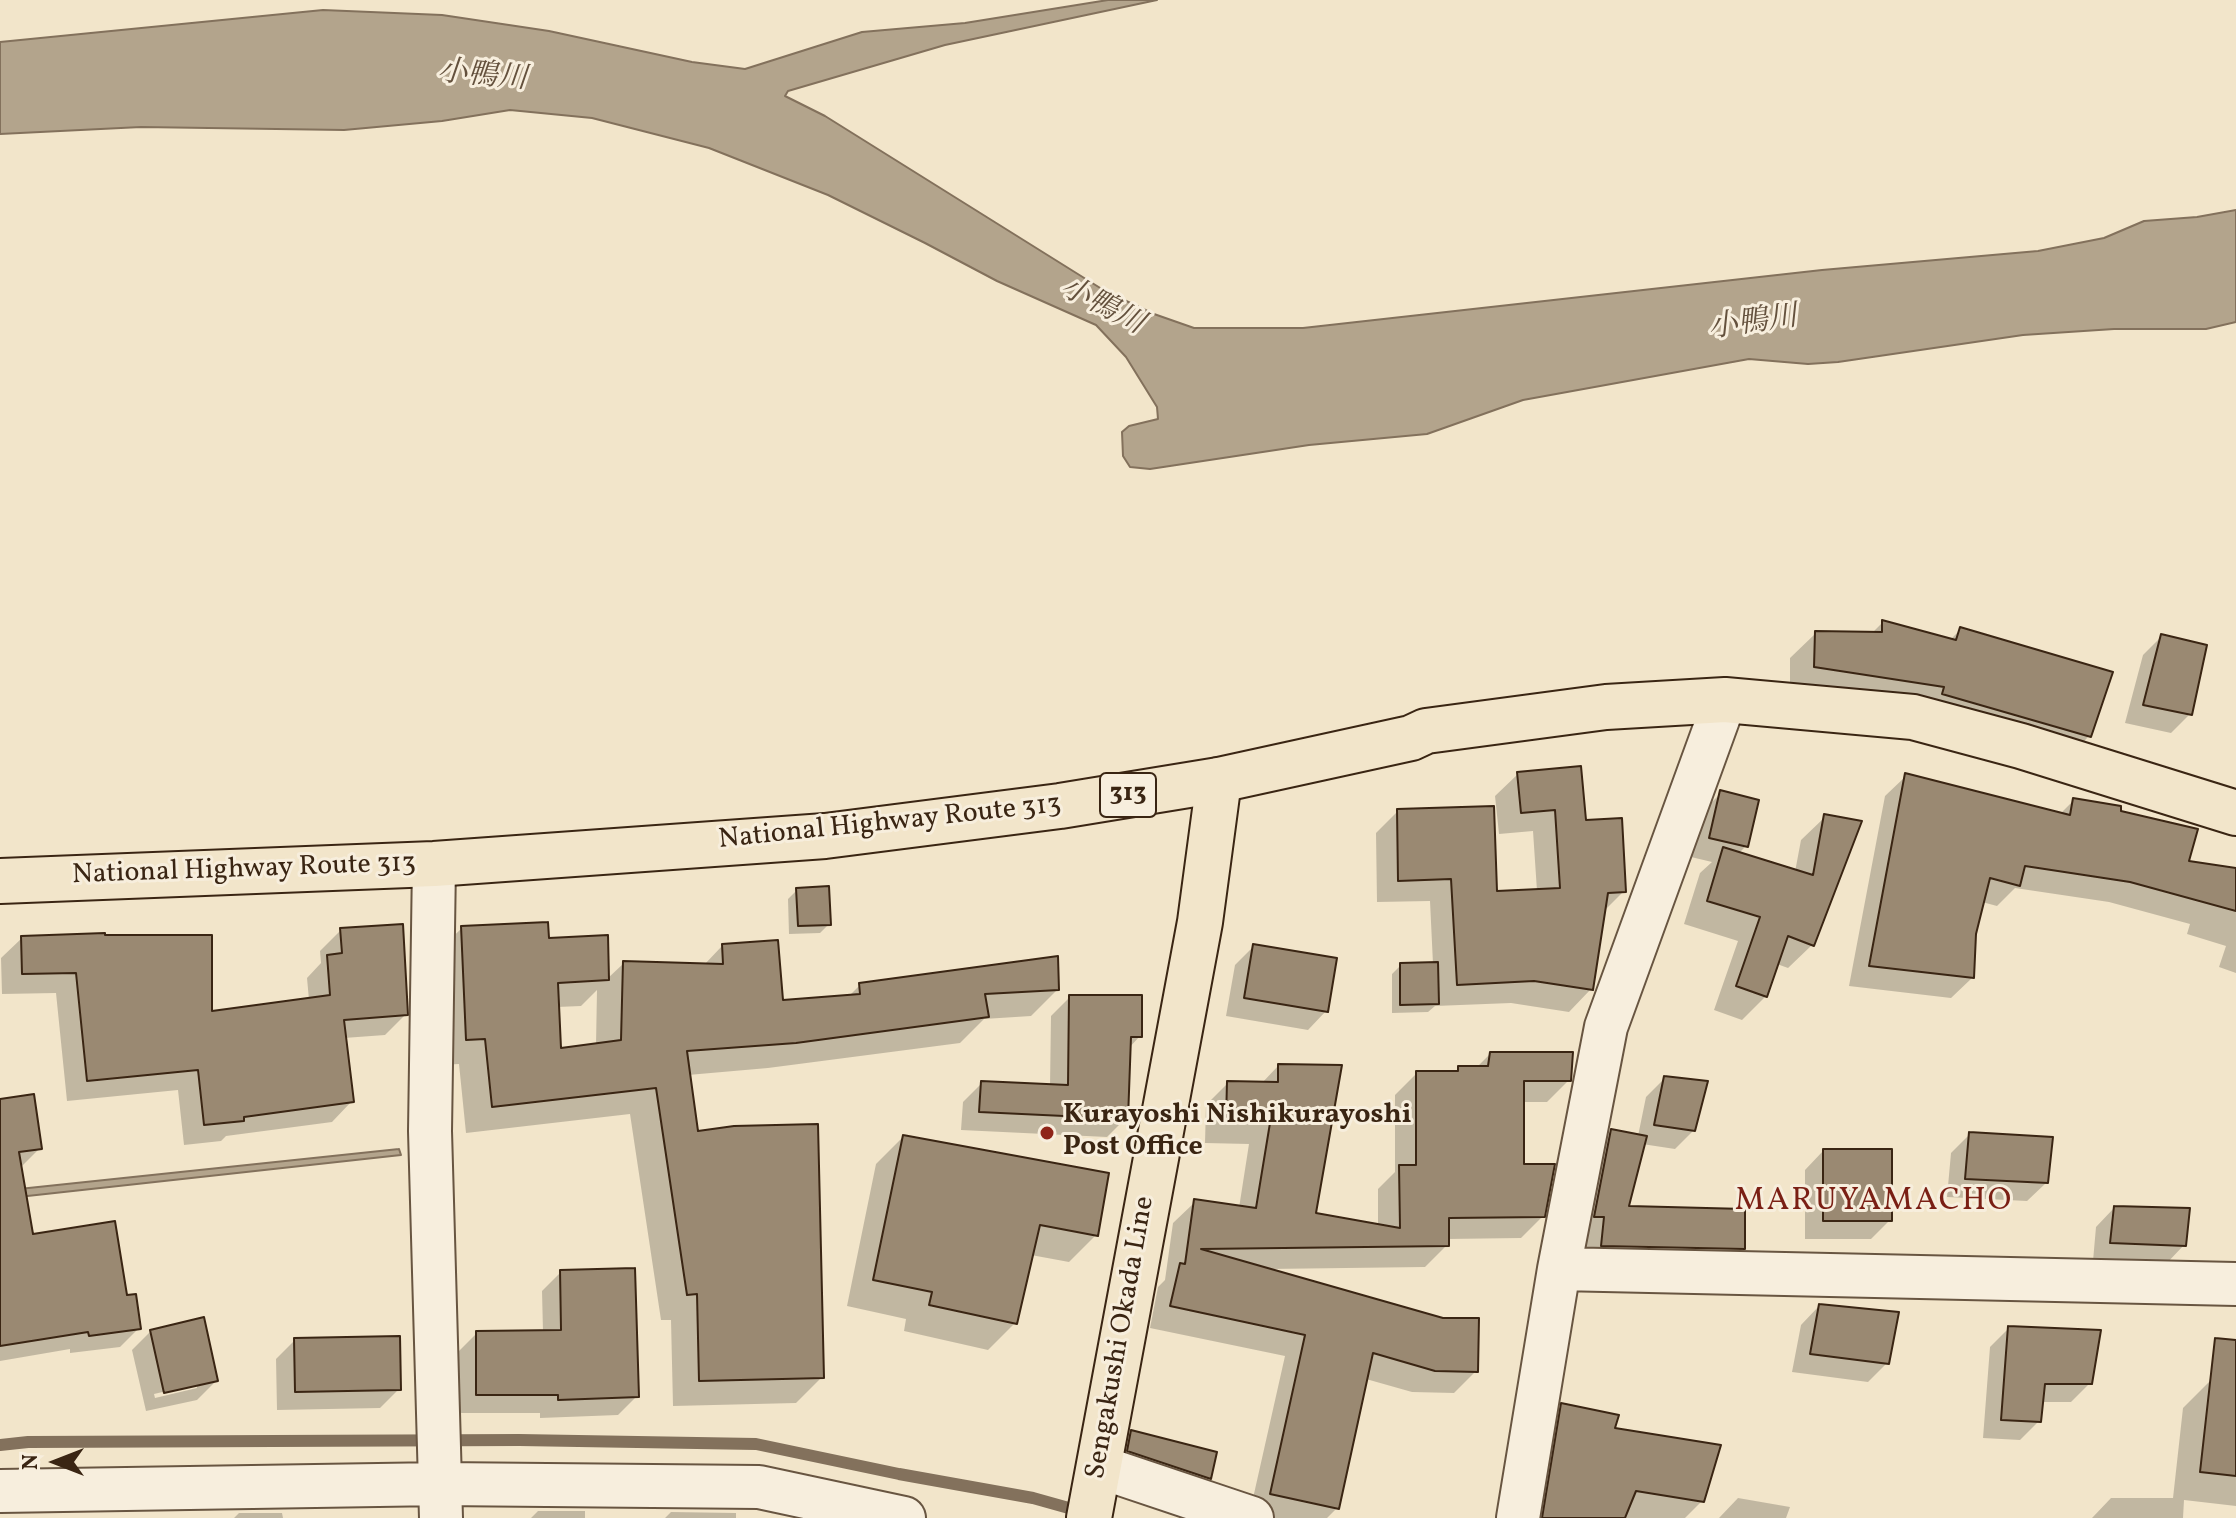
<!DOCTYPE html>
<meta charset="utf-8">
<style>
body{margin:0}
#map{position:relative;width:2236px;height:1518px;overflow:hidden;background:#f2e5ca;font-family:Vollkorn,serif}
canvas{display:block}
.north{position:absolute;left:16px;top:1422px;width:80px;height:80px;-webkit-text-stroke:6px #f7eedd;paint-order:stroke;rotate:270deg;font-size:22px;font-weight:700;line-height:32px;text-align:center;color:#3a2513}
.north::after{content:'';display:block;margin:auto;width:28px;height:36px;background:#3a2513;clip-path:polygon(50% 0,100% 100%,50% 72%,0 100%)}
</style>
<div id="map">
<canvas width="2236" height="1518"></canvas>
<div class="north">N</div>
</div>
<script>
const ctx = document.querySelector('canvas').getContext('2d');
ctx.lineJoin = 'round';
function fill(path, color) { ctx.fillStyle = color; ctx.fill(path, 'evenodd'); }
const toPath = rows => new Path2D(rows.map(r => 'M' + r).join(''));
function stroke(path, color, width, dash) { ctx.strokeStyle = color; ctx.lineWidth = width; ctx.lineCap = dash ? 'butt' : 'round'; ctx.setLineDash(dash || []); ctx.stroke(path); }
function drawText(font, color, halo, rows, align = 'center') {
  ctx.font = font + ' Vollkorn,"Noto Serif JP",serif'; ctx.lineWidth = 6; ctx.setLineDash([]); ctx.textBaseline = 'middle'; ctx.strokeStyle = halo; ctx.fillStyle = color; for (const [text, x, y, turn = 0] of rows) {
    ctx.save(); ctx.translate(x, y); ctx.rotate((+turn || 0) * Math.PI / 180); ctx.textAlign = isNaN(turn) ? turn : align; if (halo) ctx.strokeText(text, 0, 0); ctx.fillText(text, 0, 0); ctx.restore();
  }
}
const water = toPath([
 [1108,0,1157,0,945,45,788,91,785,96,825,116,1105,291,1154,314,1194,328,1303,328,1822,270,2038,251,2104,238,2144,221,2197,217,2236,210,2236,322,2206,329,2114,329,2023,335,1838,362,1808,364,1749,359,1523,400,1427,434,1309,445,1150,469,1130,467,1123,456,1122,432,1129,426,1158,419,1157,407,1126,357,1096,325,997,281,925,243,828,195,709,148,592,118,510,110,442,121,344,130,141,127,0,134,0,42,323,10,442,15,549,31,692,62,745,69,862,32,965,23,1108,0],
 [399,1149,401,1155,0,1199,0,1191,399,1149]
]);
const shadow = toPath([
 [1882,623,1950,640,1960,630,2089,736,2064,762,1790,691,1790,658,1816,633,1871,634],
 [2162,636,2190,714,2171,733,2125,723,2143,655],
 [1518,774,1584,823,1624,891,1603,912,1591,989,1569,1012,1511,1003,1435,1006,1428,1012,1392,1013,1392,974,1401,965,1433,964,1430,901,1377,902,1376,833,1398,811,1495,894,1537,891,1533,831,1499,834,1495,796],
 [1906,776,2059,815,2073,801,2118,813,2186,863,2236,870,2236,973,2219,967,2226,946,2187,934,2190,924,2109,902,2015,888,1997,906,1982,902,1974,933,1972,978,1951,998,1849,986,1885,796],
 [1721,793,1746,846,1738,854,1795,872,1801,840,1825,817,1812,945,1788,968,1777,964,1766,996,1742,1020,1714,1010,1738,941,1684,924,1700,873,1712,862,1691,857,1702,812],
 [797,890,829,924,820,933,789,934,788,899],
 [462,928,547,940,607,979,624,963,704,965,722,946,781,1002,848,997,860,985,1057,990,1031,1016,984,1019,960,1043,768,1068,688,1075,696,1134,822,1377,796,1403,673,1406,671,1320,661,1320,630,1114,466,1133,459,1064,440,1065,435,954],
 [597,990,596,1045,559,1050,557,1007,581,1006],
 [341,930,406,1014,385,1035,344,1038,352,1101,332,1122,226,1136,221,1141,184,1145,178,1090,67,1101,56,993,2,994,1,958,22,938,210,1013,309,1000,307,978,321,963,320,951],
 [1254,946,1326,1011,1308,1030,1226,1016,1235,965],
 [1070,997,1140,1036,1128,1049,1126,1118,1107,1137,961,1130,963,1102,982,1083,1050,1086,1051,1016],
 [1490,1054,1569,1080,1547,1102,1522,1102,1522,1166,1543,1216,1521,1238,1447,1239,1447,1245,1425,1267,1268,1269,1476,1371,1454,1393,1412,1392,1366,1379,1337,1508,1327,1518,1258,1518,1249,1516,1285,1356,1150,1328,1158,1287,1165,1280,1173,1223,1195,1202,1239,1208,1249,1144,1205,1143,1206,1105,1228,1083,1261,1084,1278,1066,1314,1214,1378,1226,1378,1189,1395,1172,1395,1095,1417,1073,1454,1073,1459,1068,1476,1068],
 [1665,1078,1694,1130,1675,1149,1642,1144,1627,1208,1743,1248,1724,1267,1583,1264,1592,1150,1611,1131,1638,1136,1646,1097],
 [0,1101,40,1148,21,1167,31,1236,125,1297,139,1328,120,1347,70,1353,70,1349,0,1361],
 [1970,1134,2046,1183,2027,1201,1947,1197,1951,1153],
 [903,1137,1096,1235,1069,1262,1031,1255,1015,1323,988,1350,904,1331,906,1319,847,1306,876,1164],
 [1823,1151,1890,1220,1871,1239,1805,1239,1805,1170],
 [2114,1208,2184,1245,2166,1264,2093,1261,2096,1227],
 [561,1272,637,1396,618,1415,540,1418,540,1413,458,1413,458,1352,477,1333,543,1332,542,1291],
 [1819,1306,1887,1363,1868,1382,1792,1372,1801,1325],
 [2009,1328,2090,1383,2071,1402,2041,1402,2039,1421,2020,1440,1983,1438,1990,1347],
 [151,1331,216,1381,197,1400,146,1411,132,1350],
 [197,1384,197,1388,155,1398,154,1394],
 [295,1340,399,1389,380,1408,277,1410,276,1359],
 [2211,1380,2236,1382,2236,1506,2184,1500,2183,1518,2092,1518,2111,1498,2173,1498,2183,1408],
 [1562,1405,1612,1430,1702,1501,1685,1518,1520,1518,1534,1433],
 [1131,1432,1209,1478,1200,1487,1119,1460,1122,1441],
 [1738,1498,1790,1507,1786,1518,1719,1518],
 [538,1511,585,1511,585,1518,531,1518],
 [671,1512,736,1513,736,1518,665,1518],
 [239,1513,282,1513,283,1518,234,1518]
]);
const stream = toPath([
 [0,1445,28,1442,519,1440,756,1444,899,1474,1033,1498,1083,1512]
]);
const building = toPath([
 [1882,620,1956,640,1960,627,2113,672,2091,737,1942,694,1944,687,1814,667,1815,631,1882,632,1882,620],
 [2161,634,2207,645,2192,715,2143,705,2161,634],
 [1581,766,1586,820,1622,818,1626,892,1608,893,1593,990,1534,981,1457,985,1451,879,1398,881,1397,809,1494,806,1497,891,1560,888,1555,810,1521,813,1517,772,1581,766],
 [1905,773,2070,815,2073,798,2121,806,2121,811,2198,829,2189,861,2236,868,2236,911,2130,882,2025,866,2020,886,1990,878,1976,934,1974,978,1869,966,1905,773],
 [1720,790,1759,800,1748,847,1709,838,1720,790],
 [1824,814,1862,821,1814,946,1788,936,1767,997,1736,986,1760,917,1707,901,1723,847,1813,875,1824,814],
 [829,886,831,925,798,926,796,888,829,886],
 [548,922,549,938,608,935,609,980,558,983,561,1048,621,1040,623,961,723,964,722,944,778,940,783,1000,860,994,859,983,1058,956,1059,990,985,994,989,1017,796,1043,687,1051,698,1131,734,1126,818,1124,824,1378,699,1381,697,1294,687,1295,656,1088,492,1107,485,1039,466,1040,461,926,548,922],
 [403,924,408,1015,344,1020,354,1102,244,1117,244,1121,204,1125,198,1070,87,1081,76,973,22,974,21,936,105,933,105,935,212,935,212,1011,330,995,327,955,342,953,340,928,403,924],
 [1253,944,1337,958,1328,1012,1244,998,1253,944],
 [1438,962,1439,1004,1400,1005,1400,963,1438,962],
 [1069,995,1142,995,1142,1037,1131,1037,1128,1119,979,1112,981,1081,1068,1085,1069,995],
 [1490,1052,1573,1052,1571,1081,1524,1081,1524,1164,1555,1164,1545,1217,1449,1218,1449,1246,1201,1249,1443,1318,1479,1318,1478,1372,1435,1371,1373,1353,1339,1509,1270,1494,1305,1335,1170,1306,1180,1263,1185,1264,1194,1199,1256,1208,1270,1123,1226,1122,1227,1081,1278,1082,1278,1064,1342,1065,1316,1213,1400,1228,1399,1165,1416,1165,1416,1071,1458,1071,1458,1066,1488,1066,1490,1052],
 [1664,1076,1708,1081,1695,1131,1654,1125,1664,1076],
 [34,1094,42,1149,19,1152,33,1234,115,1221,127,1295,136,1294,141,1329,89,1336,88,1332,0,1346,0,1099,34,1094],
 [1611,1129,1647,1136,1629,1206,1745,1209,1745,1249,1601,1246,1604,1217,1594,1217,1611,1129],
 [1969,1132,2053,1137,2048,1183,1965,1179,1969,1132],
 [903,1135,1109,1173,1098,1236,1040,1225,1017,1324,929,1305,932,1292,873,1280,903,1135],
 [1823,1149,1892,1149,1892,1221,1823,1221,1823,1149],
 [2114,1206,2190,1208,2186,1246,2110,1243,2114,1206],
 [635,1268,639,1397,558,1400,558,1395,476,1395,476,1331,561,1330,560,1270,635,1268],
 [1819,1304,1899,1312,1889,1364,1810,1354,1819,1304],
 [204,1317,218,1381,164,1393,150,1330,204,1317],
 [2008,1326,2101,1330,2092,1384,2045,1384,2041,1422,2001,1420,2008,1326],
 [400,1336,401,1390,295,1392,294,1338,400,1336],
 [2215,1338,2236,1340,2236,1476,2200,1472,2215,1338],
 [1561,1403,1619,1415,1615,1428,1721,1445,1704,1502,1636,1491,1625,1518,1542,1518,1561,1403],
 [1131,1430,1217,1452,1211,1479,1127,1451,1131,1430]
]);
const minor = toPath([
 [434,864,430,1131,441,1518],
 [1559,1269,2236,1284],
 [1100,1467,1252,1518],
 [0,1491,441,1484,759,1487,904,1518],
 [1518,1518,1559,1269,1606,1027,1725,700]
]);
const major = toPath([
 [1089,1518,1200,922,1219,780]
]);
const highway = toPath([
 [0,881,434,864,825,836,1060,806,1219,780,1411,738,1426,731,1606,707,1725,700,1913,717,2021,746,2236,813]
]);
const markers = [
 [1047,1133,8,"#8f2418"]
];
const shields = [
 [1128,795,56]
];
const shieldNames = [
 ["313",1128,795]
];
const streetNames = [
 ["National Highway Route 313",890,824,-6],
 ["National Highway Route 313",244,871,-2],
 ["Sengakushi Okada Line",1122,1338,-80]
];
const poiNames = [
 ["Kurayoshi Nishikurayoshi",1063,1117],
 ["Post Office",1063,1149]
];
const waterNames = [
 ["小鴨川",482,78,5],
 ["小鴨川",1101,308,27],
 ["小鴨川",1753,325,-8]
];
const quarterNames = [
 ["MARUYAMACHO",1874,1203]
];
fill(water, '#b3a48c');
stroke(water, '#83715c', 2);
fill(shadow, '#0003');
stroke(stream, '#83715c', 12);
fill(building, '#9a8972');
stroke(building, '#3a2513', 2);
stroke(minor, '#685541', 46);
stroke(major, '#3a2513', 48);
stroke(highway, '#3a2513', 48);
stroke(minor, '#f7eedd', 42);
stroke(major, '#f2e5ca', 44);
stroke(highway, '#f2e5ca', 44);
for (const [x, y, r, color] of markers) { const dot = new Path2D(); dot.arc(x, y, r, 0, 2 * Math.PI); ctx.fillStyle = color; ctx.fill(dot); stroke(dot, '#f7eedd', 3); }
for (const [x, y, w] of shields) { const box = new Path2D(); box.roundRect(x - w / 2, y - 22, w, 44, 6); ctx.fillStyle = '#f7eedd'; ctx.fill(box); stroke(box, '#3a2513', 2); }
drawText('bold 26px', '#3a2513', null, shieldNames);
drawText('28px', '#3a2513', '#f7eedd', streetNames);
drawText('bold 28px', '#3a2513', '#f7eedd', poiNames, 'left');
drawText('italic 30px', '#64513d', '#f7eedd', waterNames);
ctx.letterSpacing = '2px';
drawText('32px', '#7a1f14', '#f7eedd', quarterNames);
ctx.letterSpacing = '0px';
</script>
